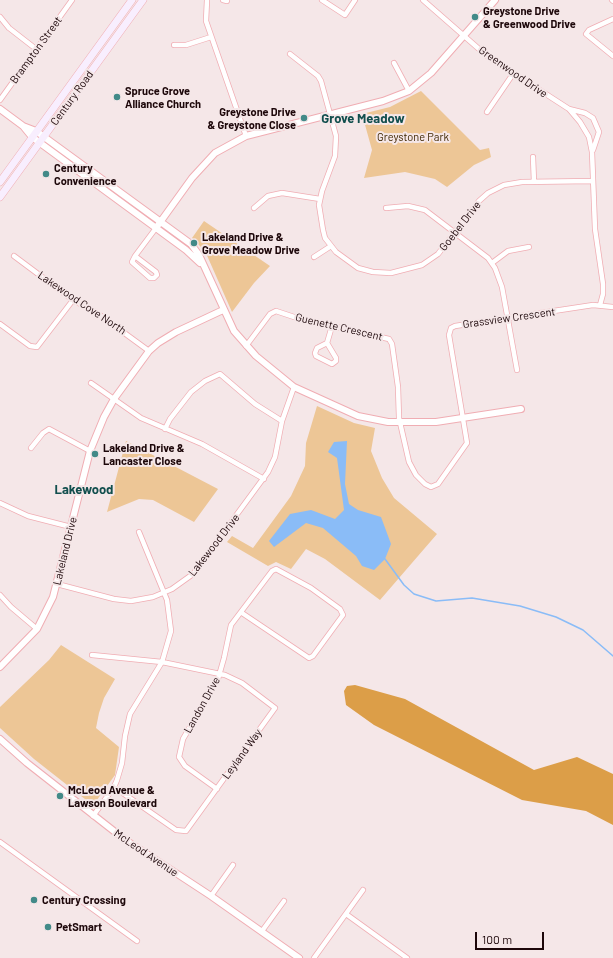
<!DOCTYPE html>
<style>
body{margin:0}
#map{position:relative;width:613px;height:958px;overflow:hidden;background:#f5e7e8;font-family:Barlow,sans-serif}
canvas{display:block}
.scale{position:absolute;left:475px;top:932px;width:69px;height:18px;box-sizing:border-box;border:2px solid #1d070a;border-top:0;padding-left:5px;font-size:12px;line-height:14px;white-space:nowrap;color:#1d070a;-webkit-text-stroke:3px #f5e7e8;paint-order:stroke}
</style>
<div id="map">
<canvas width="613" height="958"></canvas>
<div class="scale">100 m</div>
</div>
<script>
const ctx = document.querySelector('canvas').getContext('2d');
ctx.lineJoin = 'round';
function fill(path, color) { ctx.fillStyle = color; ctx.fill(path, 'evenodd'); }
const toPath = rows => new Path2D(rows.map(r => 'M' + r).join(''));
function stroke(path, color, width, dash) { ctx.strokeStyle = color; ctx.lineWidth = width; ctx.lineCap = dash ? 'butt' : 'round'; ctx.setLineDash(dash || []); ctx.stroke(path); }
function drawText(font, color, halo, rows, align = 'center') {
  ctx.font = font + ' Barlow,sans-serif'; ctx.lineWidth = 4; ctx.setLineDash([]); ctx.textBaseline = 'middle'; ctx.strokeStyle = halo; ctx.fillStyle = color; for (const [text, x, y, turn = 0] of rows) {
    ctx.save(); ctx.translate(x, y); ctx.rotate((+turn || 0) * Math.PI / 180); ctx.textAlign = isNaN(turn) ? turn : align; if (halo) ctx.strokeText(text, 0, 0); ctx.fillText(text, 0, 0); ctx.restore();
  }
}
const green = toPath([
 [421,91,480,150,489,148,491,157,474,165,447,187,435,179,405,172,364,178,372,150,362,114,390,107],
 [204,221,270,266,254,283,232,312,205,251,192,238],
 [317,406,354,423,375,428,371,451,382,478,394,498,437,534,380,600,325,559,306,549,291,569,276,562,268,566,227,542,232,536,253,548,291,496,305,466,306,443],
 [126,441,218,489,194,522,153,500,139,499,107,512],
 [61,645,115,679,104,698,99,713,96,728,119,747,115,775,94,804,90,803,34,759,0,728,0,707,49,660]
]);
const forest = toPath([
 [355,685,405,699,534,770,577,757,613,774,613,825,586,811,522,800,374,725,346,705,344,691,347,686]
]);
const water = toPath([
 [347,441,345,484,349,504,358,510,381,517,391,544,385,559,374,570,362,566,356,556,323,528,306,523,274,547,269,541,290,514,311,510,335,519,344,510,337,458,328,452,334,442]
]);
const stream = toPath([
 [385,559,404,585,414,594,436,601,472,598,520,606,556,617,583,630,613,656]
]);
const minor = toPath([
 [207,0,206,21,246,136],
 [223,0,227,1],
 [322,0,345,15,355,0],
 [423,0,487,56,569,109,580,122,589,137,592,152,595,229,603,284,603,294,600,305],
 [612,0,613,1],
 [0,17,9,28,36,49],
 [613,19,589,30,586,34,613,56],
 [174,45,186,45,211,37],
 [290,54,318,76,321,81,336,136,335,156,322,191,319,205,323,230,325,238,336,252,358,268,373,272,391,273,422,265,438,254,479,201,488,193,504,185,522,182,593,181],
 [394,63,409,91],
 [0,100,72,0],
 [569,109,585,113,593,118,599,132,593,150],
 [487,112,513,74],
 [533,157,534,182],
 [254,208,268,196,282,193,320,199],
 [386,208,408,206,425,210,488,258,495,268,502,287,517,370],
 [14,256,73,300,97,313,149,351],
 [135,256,156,272,157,275,154,278,150,278,132,262,135,256,156,228],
 [314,257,331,246],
 [492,263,508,251,529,247],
 [0,324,30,346,37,347,73,300],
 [327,343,317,348,315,353,316,356,332,364,336,361,336,358,327,343,332,326],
 [246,346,270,314,276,311,297,318,389,339,392,344,398,387,399,418,409,462,416,475,425,484,431,487,438,484,467,443,449,335,451,328,455,326,593,305,613,307],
 [91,383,141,418,202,444,264,479],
 [165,429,170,419,191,392,205,381,220,374,255,404,282,421],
 [31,448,43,433,49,429,90,451],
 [0,503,28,516,71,527],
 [57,584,114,599,131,601,153,597,172,589,193,574,268,472,275,457,282,421,294,387],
 [0,595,11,607,37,629],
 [92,655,162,662,225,675,242,683,275,708,186,831,176,830,114,787],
 [217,789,185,766,179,757,183,739,218,679,224,658,231,625,272,571,276,569,311,588,340,609,343,615,313,656,309,658,242,613],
 [93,816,114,787,117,780,122,763,125,736,130,714,162,662,171,631,167,600,139,532],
 [0,842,137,941],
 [211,896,233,865],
 [346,914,407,958],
 [262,931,284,901],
 [314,958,363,890]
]);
const tertiary = toPath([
 [0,109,23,126,36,131,191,244,199,255,234,331,256,356,294,387,358,416,388,422,436,422,521,409],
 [23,126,32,137,186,250,200,263],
 [156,228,192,178,215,153,246,136,383,101,409,91,431,73,495,0],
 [0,667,37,629,53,597,90,451,104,417,114,399,149,351,158,343,176,332,223,310],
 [0,739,27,763,124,839,211,896,299,958]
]);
const secondary = toPath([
 [0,182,132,0],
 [0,197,143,0]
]);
const markers = [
 [475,17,4,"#428a88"],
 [117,97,4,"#428a88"],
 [304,118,4,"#428a88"],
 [46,174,4,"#428a88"],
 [194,243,4,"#428a88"],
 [95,454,4,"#428a88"],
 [60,796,4,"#428a88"],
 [34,900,4,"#428a88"],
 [48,927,4,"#428a88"]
];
const poiNames = [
 ["Greystone Drive",483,11],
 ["& Greenwood Drive",483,24],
 ["Spruce Grove",125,91],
 ["Alliance Church",125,104],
 ["Greystone Drive",296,112,"right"],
 ["& Greystone Close",296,125,"right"],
 ["Century",54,168],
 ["Convenience",54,181],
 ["Lakeland Drive &",202,237],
 ["Grove Meadow Drive",202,250],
 ["Lakeland Drive &",103,448],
 ["Lancaster Close",103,461],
 ["McLeod Avenue &",68,790],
 ["Lawson Boulevard",68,803],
 ["Century Crossing",42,900],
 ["PetSmart",56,927]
];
const streetNames = [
 ["Brampton Street",36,50,-54],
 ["Greenwood Drive",513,72,35],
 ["Century Road",72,98,-54],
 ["Goebel Drive",460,226,-52],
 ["Lakewood Cove North",82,303,34],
 ["Grassview Crescent",509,318,-8],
 ["Guenette Crescent",339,327,13],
 ["Lakewood Drive",214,545,-52],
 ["Lakeland Drive",65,551,-76],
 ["Landon Drive",202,705,-61],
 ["Leyland Way",242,754,-54],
 ["McLeod Avenue",146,853,34]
];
const parkNames = [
 ["Greystone Park",413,137]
];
const quarterNames = [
 ["Grove Meadow",363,119],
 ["Lakewood",84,490]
];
fill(green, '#edc696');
fill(forest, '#dc9e48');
fill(water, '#8abcf7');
stroke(stream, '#8abcf7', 1.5);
stroke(minor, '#f0adb3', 6);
stroke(tertiary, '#f0adb3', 8);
stroke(secondary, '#f0adb3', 8);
stroke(minor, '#fff', 4.5);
stroke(tertiary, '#fff', 6);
stroke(secondary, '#f8eefe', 7);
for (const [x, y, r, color] of markers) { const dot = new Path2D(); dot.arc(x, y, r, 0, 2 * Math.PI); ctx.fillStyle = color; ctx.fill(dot); stroke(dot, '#f5e7e8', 1.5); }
drawText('bold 11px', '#1d070a', '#f5e7e8', poiNames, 'left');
drawText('11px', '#1d070a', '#f5e7e8', streetNames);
drawText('11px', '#3d2500', '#f5e7e8', parkNames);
drawText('bold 13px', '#124f4e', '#f5e7e8', quarterNames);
</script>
